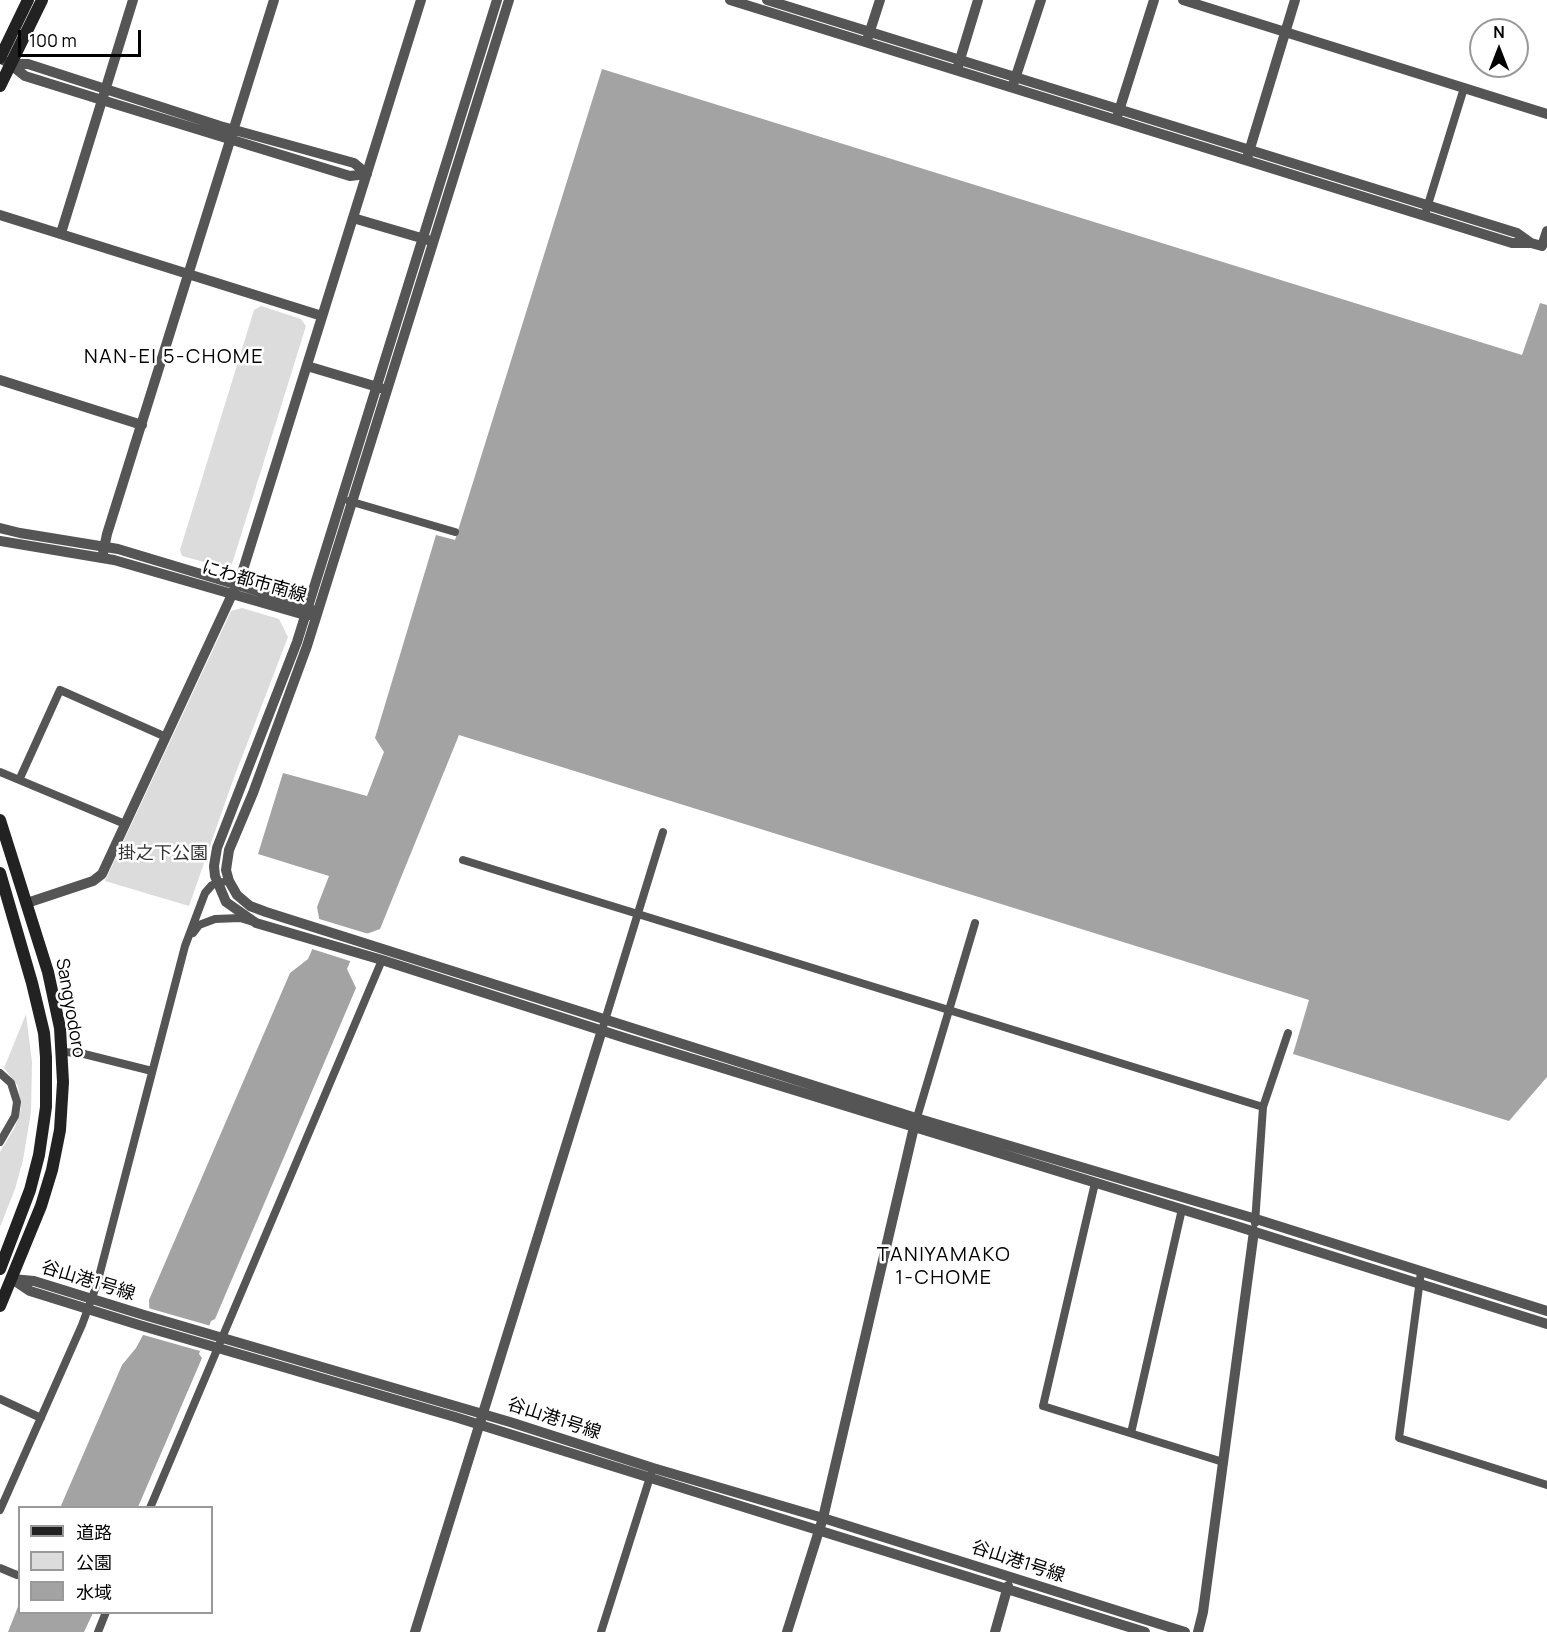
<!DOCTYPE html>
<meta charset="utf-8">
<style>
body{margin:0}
#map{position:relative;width:1547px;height:1632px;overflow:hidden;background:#fff;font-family:Manrope,"Noto Sans JP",sans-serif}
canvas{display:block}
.legend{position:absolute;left:18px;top:1506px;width:195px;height:108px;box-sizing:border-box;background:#fff;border:2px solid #999;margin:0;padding:8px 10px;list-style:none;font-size:18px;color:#000}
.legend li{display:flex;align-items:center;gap:12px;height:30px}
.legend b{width:30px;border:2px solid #999}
.north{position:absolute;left:1469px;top:18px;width:60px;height:60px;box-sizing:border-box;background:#fff;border:2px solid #999;border-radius:50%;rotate:0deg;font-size:16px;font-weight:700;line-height:24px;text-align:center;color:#000}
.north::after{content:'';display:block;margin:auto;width:21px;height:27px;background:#000;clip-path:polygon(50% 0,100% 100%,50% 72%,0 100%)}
.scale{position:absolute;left:18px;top:30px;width:123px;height:27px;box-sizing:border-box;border:3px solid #000;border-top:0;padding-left:8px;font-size:18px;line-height:21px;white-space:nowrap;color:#000;-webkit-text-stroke:4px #fff;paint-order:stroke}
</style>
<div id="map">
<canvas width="1547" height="1632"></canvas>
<ul class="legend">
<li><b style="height:8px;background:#222"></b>道路</li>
<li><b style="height:16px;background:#dcdcdc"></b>公園</li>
<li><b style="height:16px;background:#a3a3a3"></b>水域</li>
</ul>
<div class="north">N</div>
<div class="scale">100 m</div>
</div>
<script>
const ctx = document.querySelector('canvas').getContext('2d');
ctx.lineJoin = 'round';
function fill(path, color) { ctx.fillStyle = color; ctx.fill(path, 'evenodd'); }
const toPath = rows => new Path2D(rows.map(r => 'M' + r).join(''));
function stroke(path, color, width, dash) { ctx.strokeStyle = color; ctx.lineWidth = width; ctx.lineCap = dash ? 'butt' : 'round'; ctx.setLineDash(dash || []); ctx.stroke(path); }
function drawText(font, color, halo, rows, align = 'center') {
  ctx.font = font + ' Manrope,"Noto Sans JP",sans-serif'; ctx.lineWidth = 5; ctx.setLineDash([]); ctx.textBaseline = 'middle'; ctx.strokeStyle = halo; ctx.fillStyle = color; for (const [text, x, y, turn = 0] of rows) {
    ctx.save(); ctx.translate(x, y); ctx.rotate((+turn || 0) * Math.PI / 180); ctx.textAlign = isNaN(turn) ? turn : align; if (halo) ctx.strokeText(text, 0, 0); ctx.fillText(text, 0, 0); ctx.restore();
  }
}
const green = toPath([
 [261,306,301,319,306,326,232,564,226,568,182,556,180,550,254,310],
 [242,608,279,619,288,637,232,783,189,906,105,881,231,611],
 [26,1014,32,1062,31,1112,23,1160,15,1189,0,1227,0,1152,15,1127,21,1109,18,1086,4,1068]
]);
const water = toPath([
 [602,69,1522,355,1540,303,1547,305,1547,1077,1509,1121,1293,1054,1309,1000,459,735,380,929,361,936,347,969,356,988,215,1319,211,1321,199,1354,202,1358,138,1507,60,1508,122,1365,136,1348,150,1322,149,1300,290,973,308,959,321,929,317,907,329,876,258,854,283,773,367,796,384,752,375,738,436,535,455,540],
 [19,1604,20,1612,93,1613,84,1632,8,1632]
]);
const pier = toPath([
 [316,918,372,935,363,938,353,962,309,948,317,929],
 [148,1308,211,1326,200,1351,140,1334,147,1321]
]);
const minor = toPath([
 [1426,211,1464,88],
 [349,501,455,532],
 [0,772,125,824],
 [20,778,60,690,166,737],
 [463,860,1263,1107],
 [193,933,199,925,215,919,240,918,250,921],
 [602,1030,663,832],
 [63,1052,80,1053,152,1071],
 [0,1073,11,1083,17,1102,15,1116,0,1142],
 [915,1124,975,923],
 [1095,1183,1043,1406,1223,1462],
 [1255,1223,1263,1107,1288,1033],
 [1421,1272,1399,1438,1547,1485],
 [0,1399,41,1418],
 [1131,1433,1182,1209],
 [150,1508,382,960],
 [0,1510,82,1325,97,1284,185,946,205,893,212,885,223,882],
 [0,1568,17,1575],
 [98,1632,106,1612],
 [601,1632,651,1474]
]);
const tertiary = toPath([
 [497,0,297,642,217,848,214,866,215,876,226,902,256,923,382,960,625,1038,1233,1225,1547,1324],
 [509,0,307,646,253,793,229,850,226,870,229,881,237,895,250,906,266,912,916,1118,1256,1219,1547,1311],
 [730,0,1512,243,1531,243],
 [767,0,1517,233,1531,243,1542,246,1547,231],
 [1183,0,1547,114],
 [868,37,880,0],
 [3,60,10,64,25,76,102,100,350,176,367,174],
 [10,64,28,64,220,126,354,163,367,174],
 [958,66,978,0],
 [1014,82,1041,0],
 [1118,114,1154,0],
 [1248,155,1295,0],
 [0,215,322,316],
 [353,218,428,240],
 [61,233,133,0],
 [307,366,381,388],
 [0,380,142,425],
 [0,528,20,533,118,549,281,598,308,607,312,610],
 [0,541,114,560,305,615,310,615],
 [102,558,107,534,274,0],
 [27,903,93,881,102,874,242,573,421,0],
 [12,1279,34,1281,144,1315,510,1422,653,1468,823,1518,1185,1632],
 [15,1281,30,1291,139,1325,455,1417,1145,1632],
 [415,1632,602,1030],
 [787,1632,823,1518,914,1127],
 [995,1632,1008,1586],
 [1198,1632,1203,1612,1254,1231]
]);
const secondary = toPath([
 [0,58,28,0],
 [0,86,42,0],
 [0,820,48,972,60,1028,63,1082,60,1130,52,1170,41,1206,0,1306],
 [0,873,32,983,44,1033,46,1057,46,1107,39,1155,30,1190,0,1269]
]);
const streetNames = [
 ["にわ都市南線",254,582,16],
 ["Sangyodoro",70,1008,80],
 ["谷山港1号線",88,1281,17],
 ["谷山港1号線",554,1419,18],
 ["谷山港1号線",1018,1562,18]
];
const parkNames = [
 ["掛之下公園",163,854]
];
const neighbourhoodNames = [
 ["NAN-EI 5-CHOME",174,357],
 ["TANIYAMAKO",944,1255],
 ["1-CHOME",944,1278]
];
fill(green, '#dcdcdc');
fill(water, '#a3a3a3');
fill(pier, '#fff');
stroke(minor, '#555', 8);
stroke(tertiary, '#555', 10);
stroke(secondary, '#222', 12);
drawText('18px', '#000', '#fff', streetNames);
drawText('18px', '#333', '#fff', parkNames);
ctx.letterSpacing = '1.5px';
drawText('20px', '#000', '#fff', neighbourhoodNames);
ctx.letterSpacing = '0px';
</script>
